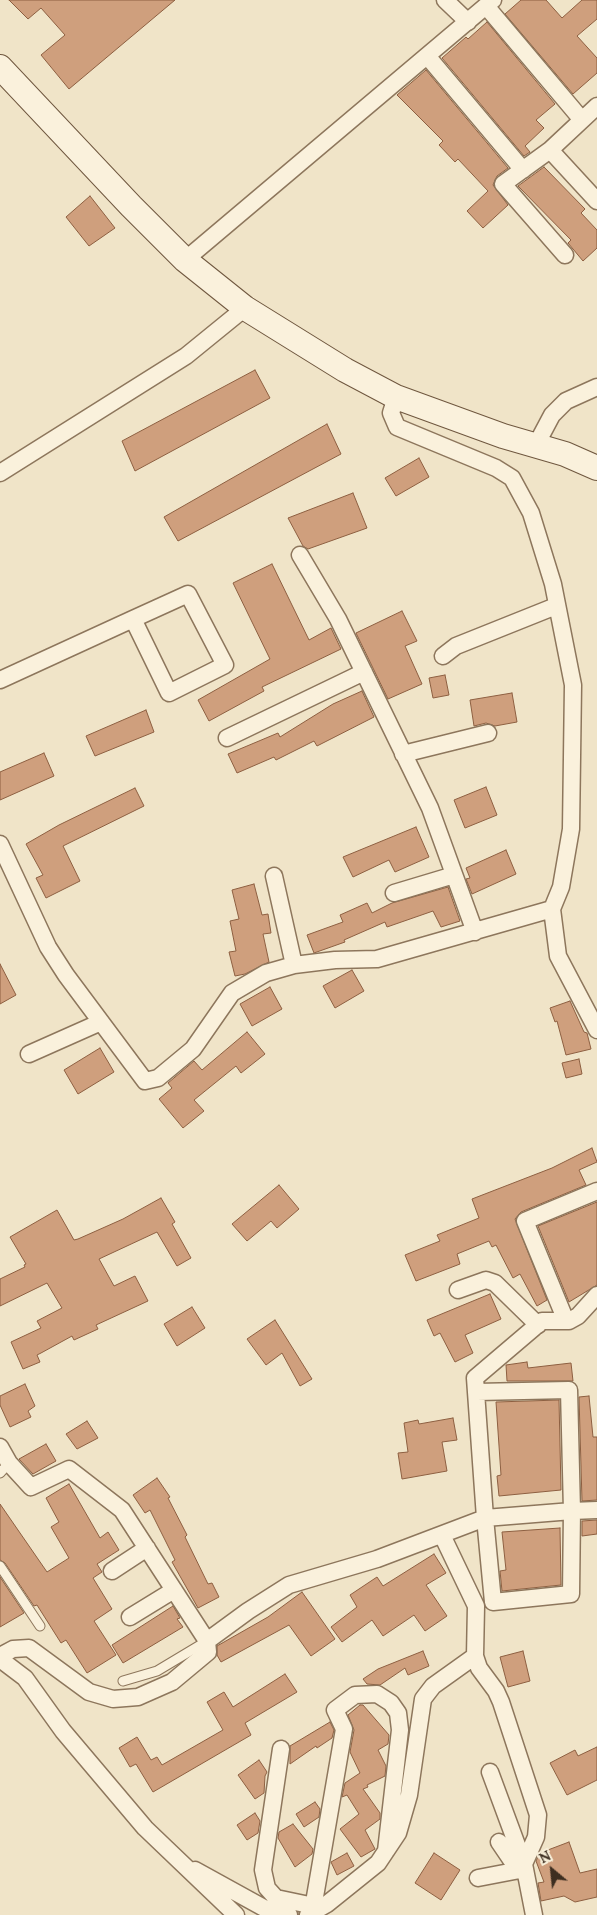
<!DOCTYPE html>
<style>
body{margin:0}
#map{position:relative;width:597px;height:1915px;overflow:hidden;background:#f0e4c8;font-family:Lora,serif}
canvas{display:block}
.north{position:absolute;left:527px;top:1845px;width:50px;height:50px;-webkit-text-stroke:4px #f7eed8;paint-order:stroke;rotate:332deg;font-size:14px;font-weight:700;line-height:20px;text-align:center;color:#3d2e20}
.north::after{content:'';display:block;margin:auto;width:18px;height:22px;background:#3d2e20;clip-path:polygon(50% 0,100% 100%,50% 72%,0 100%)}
</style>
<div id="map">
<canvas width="597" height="1915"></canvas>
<div class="north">N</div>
</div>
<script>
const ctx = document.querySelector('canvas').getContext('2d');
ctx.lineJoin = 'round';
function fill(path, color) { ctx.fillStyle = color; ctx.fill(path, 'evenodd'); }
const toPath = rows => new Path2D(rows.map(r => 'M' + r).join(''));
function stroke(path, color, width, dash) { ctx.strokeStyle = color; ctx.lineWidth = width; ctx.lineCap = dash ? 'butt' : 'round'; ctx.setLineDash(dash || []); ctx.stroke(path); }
const building = toPath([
 [9,0,175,0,69,89,41,55,65,35,41,8,28,19,9,0],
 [521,0,546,0,562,18,582,0,597,0,597,19,577,36,597,58,597,73,573,94,505,14,521,0],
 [487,22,555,104,536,120,544,128,525,146,530,152,524,156,442,58,466,37,468,39,487,22],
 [426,70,508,168,497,176,493,185,508,205,483,228,467,211,488,191,458,159,455,162,439,145,443,141,397,95,426,70],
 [544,167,585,209,581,213,597,230,597,248,583,261,568,243,571,240,518,186,544,167],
 [90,196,115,228,89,246,66,217,90,196],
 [255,370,270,398,135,471,122,441,255,370],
 [327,424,341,454,178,541,164,517,327,424],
 [419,458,429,477,396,496,385,478,419,458],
 [353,493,367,528,308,549,303,546,288,518,353,493],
 [272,564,309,640,331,628,341,649,262,687,264,691,209,721,198,700,270,659,233,583,272,564],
 [402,611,417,641,405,646,422,684,388,699,356,633,402,611],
 [445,675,449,695,433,698,429,678,445,675],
 [362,691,374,717,317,746,314,741,276,760,274,757,237,773,228,754,278,733,280,737,333,704,362,691],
 [512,693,517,722,495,726,486,723,474,726,470,700,512,693],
 [146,710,154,732,95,756,86,736,146,710],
 [44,753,54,776,0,800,0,772,44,753],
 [486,787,497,815,465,828,454,800,486,787],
 [135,788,144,806,63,846,80,881,46,898,36,878,43,875,26,844,59,825,135,788],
 [416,827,429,857,395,872,389,860,353,877,343,857,416,827],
 [506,850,516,874,472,894,466,879,470,878,466,868,506,850],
 [254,884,262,915,268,914,271,933,263,934,269,962,245,974,235,976,229,952,236,951,230,921,239,919,232,890,254,884],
 [448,887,460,921,441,927,433,911,387,927,385,922,344,940,345,942,314,953,307,935,343,922,340,915,367,903,372,913,392,903,448,887],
 [0,964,16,995,0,1004,0,964],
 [352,970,364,991,335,1008,323,986,352,970],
 [270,987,282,1009,252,1026,240,1004,270,987],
 [570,1001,584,1032,587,1033,591,1049,566,1055,557,1021,555,1022,550,1008,570,1001],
 [247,1032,265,1054,241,1073,236,1066,194,1100,204,1111,183,1128,159,1099,172,1088,168,1083,194,1061,202,1070,247,1032],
 [100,1048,114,1072,78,1094,64,1070,100,1048],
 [579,1059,582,1074,566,1078,562,1063,579,1059],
 [592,1148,597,1162,579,1170,586,1185,521,1212,515,1219,547,1300,537,1306,520,1274,513,1278,496,1245,492,1247,489,1241,457,1254,460,1264,416,1281,405,1255,440,1241,437,1235,479,1218,472,1199,552,1168,592,1148],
 [279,1185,299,1209,277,1228,271,1221,247,1241,232,1224,279,1185],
 [161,1198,175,1222,172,1224,191,1258,177,1266,157,1232,99,1259,114,1286,135,1276,148,1301,96,1325,98,1329,74,1340,72,1336,41,1353,37,1355,40,1362,23,1369,11,1342,41,1328,37,1321,62,1308,47,1283,0,1306,0,1279,25,1267,24,1265,26,1264,10,1237,57,1210,74,1240,78,1239,123,1219,161,1198],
 [597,1202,597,1285,569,1302,538,1226,597,1202],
 [490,1294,501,1319,465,1335,473,1353,455,1362,440,1333,434,1336,427,1320,490,1294],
 [192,1307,205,1328,177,1346,164,1324,192,1307],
 [275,1320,312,1379,300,1386,282,1353,266,1365,247,1339,275,1320],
 [527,1362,528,1368,571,1363,573,1381,507,1381,506,1365,527,1362],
 [25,1384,35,1406,28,1411,31,1417,10,1427,0,1405,0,1396,25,1384],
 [589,1396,593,1437,597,1437,597,1500,582,1501,579,1397,589,1396],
 [559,1400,561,1490,499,1496,497,1476,501,1475,496,1402,559,1400],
 [453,1418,457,1440,442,1442,447,1471,402,1479,398,1453,408,1452,404,1423,418,1420,419,1424,453,1418],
 [87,1421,98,1438,77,1449,66,1434,87,1421],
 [46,1444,56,1461,33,1474,19,1459,46,1444],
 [157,1478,170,1497,168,1498,187,1535,185,1537,208,1584,212,1583,219,1597,198,1608,172,1562,175,1560,150,1510,145,1513,133,1495,157,1478],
 [69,1484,100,1538,108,1532,119,1550,97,1564,102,1572,93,1578,112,1609,94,1621,116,1655,87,1673,66,1640,61,1643,37,1605,34,1606,5,1563,0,1560,0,1504,47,1572,69,1558,51,1527,59,1522,46,1498,69,1484],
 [597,1520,597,1534,582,1536,582,1521,597,1520],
 [560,1528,561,1585,502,1591,500,1571,506,1570,502,1532,560,1528],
 [434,1554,446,1573,426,1585,447,1616,425,1631,414,1615,383,1636,372,1620,342,1642,331,1627,357,1607,350,1595,377,1577,383,1586,434,1554],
 [0,1577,24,1613,0,1627,0,1577],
 [302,1592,335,1639,311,1656,289,1625,221,1662,217,1655,217,1646,268,1617,302,1592],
 [173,1606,180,1618,177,1619,183,1627,123,1663,112,1645,173,1606],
 [423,1651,429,1666,408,1675,405,1668,380,1685,367,1684,363,1679,378,1669,423,1651],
 [523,1651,530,1681,508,1687,500,1657,523,1651],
 [285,1674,297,1692,245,1723,251,1735,153,1792,136,1764,130,1767,119,1748,137,1737,151,1760,157,1757,162,1765,223,1730,207,1702,224,1692,233,1707,285,1674],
 [360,1705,363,1705,389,1735,388,1744,378,1750,386,1766,385,1776,367,1785,368,1787,363,1789,380,1813,380,1819,365,1830,375,1849,361,1857,340,1829,359,1814,347,1795,342,1797,345,1783,360,1773,350,1752,354,1730,348,1715,360,1705],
 [330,1722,334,1730,332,1738,317,1748,316,1746,290,1764,290,1746,330,1722],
 [597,1747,597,1780,567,1795,550,1763,575,1750,578,1756,597,1747],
 [259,1760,267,1772,265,1776,264,1793,255,1799,238,1775,259,1760],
 [315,1802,320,1809,319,1817,304,1827,296,1814,315,1802],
 [255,1813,260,1821,258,1833,247,1840,237,1825,255,1813],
 [293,1824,313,1849,312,1854,295,1867,278,1838,279,1832,293,1824],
 [569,1842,580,1873,597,1869,597,1897,575,1902,564,1896,541,1901,538,1883,544,1882,536,1861,540,1853,569,1842],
 [347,1853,354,1866,337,1875,331,1862,347,1853],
 [434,1853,460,1870,441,1900,415,1883,434,1853]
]);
const lane = toPath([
 [0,1473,9,1463],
 [0,1566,40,1626],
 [123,1681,157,1671,207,1641]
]);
const street = toPath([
 [445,0,468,22],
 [486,6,582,120],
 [428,57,523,170],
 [550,150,597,106],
 [565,255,503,184,550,150,597,201],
 [185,260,493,0],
 [396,397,391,413,397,427,496,468,512,478,531,513,553,584,573,685,571,829,561,887,552,909,558,956,597,1030],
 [535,447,552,415,566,401,597,387],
 [0,473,186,356,245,308],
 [300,555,338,619,430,808,475,932],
 [443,656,456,646,556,606],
 [0,680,133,619,188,594,225,665,169,693,133,619],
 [227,738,364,672],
 [403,754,488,733],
 [0,844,48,947,66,975,145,1081,158,1078,193,1049,232,993,266,973,294,965,335,960,377,959,552,909],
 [274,876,294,965],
 [394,893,454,875],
 [29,1054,101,1022],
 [458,1290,486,1280,495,1283,538,1325],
 [566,1321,525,1221,597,1191],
 [477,1392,569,1390,572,1511,571,1594,493,1602,485,1518,572,1511,597,1510],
 [0,1447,9,1463,31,1487,69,1469,122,1510,207,1641,208,1652,172,1682,138,1697,113,1699,89,1692,29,1648,13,1649,0,1656],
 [442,1535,476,1606,475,1656,479,1668,496,1691,501,1702,538,1815,536,1837,524,1864,534,1915],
 [112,1571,147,1548],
 [130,1617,174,1590],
 [207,1641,248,1611,289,1585,377,1559,485,1518,475,1378,542,1321,569,1321,578,1316,597,1295],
 [0,1659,25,1678,63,1731,145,1828,236,1915],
 [281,1749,263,1870,267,1888,276,1898,314,1906],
 [490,1772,524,1864],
 [499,1842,518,1870],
 [195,1870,264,1908,289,1915],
 [478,1878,525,1869],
 [312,1914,344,1729,335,1710,355,1695,377,1694,391,1703,398,1713,400,1730,386,1851],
 [308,1915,327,1904,378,1863,398,1833,409,1795,423,1699,433,1686,475,1656]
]);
const secondary = toPath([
 [0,67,131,206,185,260,245,308,345,370,396,397,503,436,565,454,597,468]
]);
fill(building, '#cf9f7d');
stroke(building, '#8d5f41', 1);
stroke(lane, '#8d765c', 11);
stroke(street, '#8d765c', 19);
stroke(secondary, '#6f573f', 26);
stroke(lane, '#faf1dc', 9);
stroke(street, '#faf1dc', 16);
stroke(secondary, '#faf1dc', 24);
</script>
